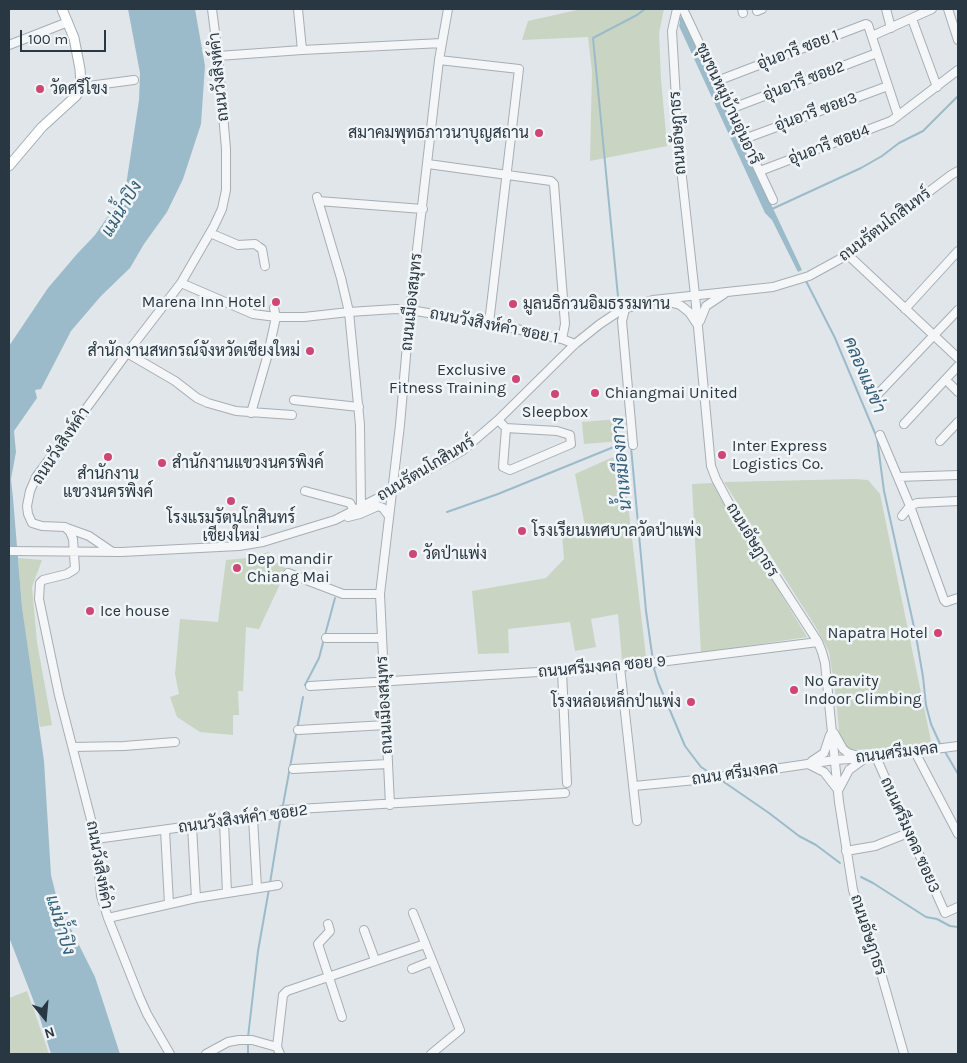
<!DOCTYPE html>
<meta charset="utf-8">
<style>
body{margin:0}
#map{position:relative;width:967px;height:1063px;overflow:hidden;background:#e1e6ea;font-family:Karla,sans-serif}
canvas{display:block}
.frame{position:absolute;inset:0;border:10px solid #293742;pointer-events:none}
.north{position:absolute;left:20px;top:993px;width:50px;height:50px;-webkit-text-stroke:4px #f1f5f7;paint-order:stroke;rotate:163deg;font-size:14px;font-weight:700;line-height:20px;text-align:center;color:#293742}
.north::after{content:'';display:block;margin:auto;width:18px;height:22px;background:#293742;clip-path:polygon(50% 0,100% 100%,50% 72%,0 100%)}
.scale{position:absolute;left:20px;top:30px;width:86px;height:22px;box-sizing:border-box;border:2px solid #293742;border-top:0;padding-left:6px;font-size:15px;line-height:18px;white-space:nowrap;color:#293742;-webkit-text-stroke:4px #f1f5f7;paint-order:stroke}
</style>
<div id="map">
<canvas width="967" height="1063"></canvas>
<div class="frame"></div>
<div class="north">N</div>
<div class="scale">100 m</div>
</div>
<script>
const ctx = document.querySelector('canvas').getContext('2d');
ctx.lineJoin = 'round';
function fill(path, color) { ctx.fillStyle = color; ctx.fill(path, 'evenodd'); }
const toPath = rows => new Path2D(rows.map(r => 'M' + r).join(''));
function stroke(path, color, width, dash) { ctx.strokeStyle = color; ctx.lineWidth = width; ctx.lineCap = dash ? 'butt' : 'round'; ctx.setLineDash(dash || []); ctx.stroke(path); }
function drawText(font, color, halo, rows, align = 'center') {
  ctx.font = font + ' Karla,Sarabun,sans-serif'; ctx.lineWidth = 5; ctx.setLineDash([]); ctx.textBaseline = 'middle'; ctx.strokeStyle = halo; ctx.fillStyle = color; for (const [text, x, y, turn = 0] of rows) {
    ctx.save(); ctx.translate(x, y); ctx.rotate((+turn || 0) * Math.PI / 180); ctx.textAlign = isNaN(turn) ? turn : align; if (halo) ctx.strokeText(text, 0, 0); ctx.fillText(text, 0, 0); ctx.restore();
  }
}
const green = toPath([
 [577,9,664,9,659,33,661,79,667,146,590,161,592,72,588,37,522,40,528,21,577,10],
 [619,419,621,441,584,444,582,422],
 [622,453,646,657,622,660,618,614,591,619,596,647,575,651,570,622,508,629,509,653,478,654,472,591,546,578,564,559,562,534,585,526,575,474],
 [855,479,868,480,880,494,932,746,849,750,840,742,836,697,829,652,817,629,724,482],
 [713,483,807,637,701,653,692,484],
 [269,552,270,559,287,569,259,629,246,627,243,691,238,691,239,715,233,715,233,735,200,732,177,717,170,697,179,694,175,674,180,619,218,622,226,560,247,558],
 [18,558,42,560,32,587,37,642,52,725,40,727,32,685,22,607],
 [27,991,36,1016,49,1054,9,1054,9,998]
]);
const water = toPath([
 [128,9,195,9,205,66,201,124,183,179,167,212,144,244,130,268,101,296,71,331,41,389,35,390,37,398,14,431,16,452,11,479,13,498,22,607,44,761,51,875,58,903,95,977,120,1054,51,1054,39,1015,9,937,9,346,48,288,77,254,95,235,125,192,139,100,140,73],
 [674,9,677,9,681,18,682,15,802,270,798,272,772,220,765,213,679,26,680,22]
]);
const stream = toPath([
 [772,209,861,168,882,156,899,143,923,131,958,96],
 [805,279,835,338,877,438,884,491,916,636,923,677,926,705,931,724,941,746],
 [619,307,593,38,637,15,645,9],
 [631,447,646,611,653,661],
 [447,512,498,494,631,440],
 [325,635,335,598],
 [653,665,658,682,685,746,701,767,713,775],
 [305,685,319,658,324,639],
 [944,750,958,774],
 [721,780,769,813,799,836,816,845,840,863],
 [283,805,303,697],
 [861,877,873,883,926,917,937,919,950,926,958,927],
 [270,883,281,815],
 [248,1037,258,951,269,889],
 [248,1042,248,1054]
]);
const minor = toPath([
 [298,9,302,50],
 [677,9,672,31,679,150,695,295,711,466,716,479,732,509,818,642,822,652,825,663,839,802,853,890,881,973,904,1054],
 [683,9,773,200],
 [742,9,743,13],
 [886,9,891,28],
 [948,9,958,40],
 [757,11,762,9],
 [912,19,937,87],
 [872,36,932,9],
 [9,45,68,22],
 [218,56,302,50,442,43],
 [439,60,519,69,489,323],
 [717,81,866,24,868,25,898,116],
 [81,87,134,80],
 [730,109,877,53],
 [744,139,888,86],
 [428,164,551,181,554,184,565,324,562,339],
 [760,171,891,121,958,70],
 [317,197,341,278,349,312,360,425,361,507],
 [318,201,423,209],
 [210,233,238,245,255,244,259,247,262,249,265,266],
 [847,254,958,358],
 [181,283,253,314,276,317,304,317,349,312,396,309,410,310,489,323,562,339,575,344],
 [665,301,680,305,689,312,697,324],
 [625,309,622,321,633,445],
 [905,309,958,251],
 [700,321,706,306,724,294],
 [127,353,175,381,197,398,208,403,236,411,292,415],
 [950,384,958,392],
 [875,397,958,310],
 [294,400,359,407],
 [251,413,268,354,276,317,274,308],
 [498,420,506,428,557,431,570,435,571,444,510,470,503,467,506,428],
 [904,424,958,366],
 [880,435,910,506,944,600,946,602,958,598],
 [940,441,958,422],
 [898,477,958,475],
 [305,491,350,503,354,511],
 [902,516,910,506,917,503,958,501],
 [348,517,360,514,378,506,383,508,389,516],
 [67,528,89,536,111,551],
 [9,551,121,552,239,546,263,542,335,520,378,498,462,451,498,420,575,344,600,324,621,310,653,300,773,287,809,276,840,259,951,175,958,171],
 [288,573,343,594,380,594],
 [326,638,382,638],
 [620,667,637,821],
 [562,671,567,783],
 [310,686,620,667,818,642],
 [298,730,386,725],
 [834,733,843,749,848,753,859,756],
 [73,747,124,746,175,742],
 [915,752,958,834],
 [876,757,945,913,958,907],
 [812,761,824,753,830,735],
 [808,764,824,772,838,790],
 [293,769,388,764],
 [634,786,706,779,835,760,866,758,958,746],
 [839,789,849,770,864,759],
 [390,805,380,594,400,425,410,310,439,60,448,9],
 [253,818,257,888],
 [224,822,227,893],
 [192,826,196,898],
 [165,830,169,904],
 [96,839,270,815,282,810,565,793],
 [846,851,875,846,908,833],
 [413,913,460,1030,431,1054],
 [108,918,196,898,278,885],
 [328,924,330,931,318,944,342,1017],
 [364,930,375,960],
 [412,969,432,961],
 [277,1047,283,995,287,991,425,944],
 [170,1054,147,1014,139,996,108,918,101,896,96,839,59,695,39,599,40,583,43,580,67,574,75,569,73,539,70,532,65,527,42,526,32,523,28,514,27,506,30,491,36,477,127,353,181,283,214,226,222,209,226,190,226,149,218,56,212,9],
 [206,1054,228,1042,239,1040,252,1040,277,1047,280,1054]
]);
const major = toPath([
 [9,166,42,127,76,96,81,87,80,69,74,38,62,9]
]);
const markers = [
 [40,89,5,"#cf4674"],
 [539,133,5,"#cf4674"],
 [276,302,5,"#cf4674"],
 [513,304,5,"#cf4674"],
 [310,351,5,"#cf4674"],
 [516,379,5,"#cf4674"],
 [595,393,5,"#cf4674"],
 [555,394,5,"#cf4674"],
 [722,455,5,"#cf4674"],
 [108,457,5,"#cf4674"],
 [162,463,5,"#cf4674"],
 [231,501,5,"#cf4674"],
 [522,531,5,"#cf4674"],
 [413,554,5,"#cf4674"],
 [237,568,5,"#cf4674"],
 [90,611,5,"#cf4674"],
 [938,633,5,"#cf4674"],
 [794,690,5,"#cf4674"],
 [691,702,5,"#cf4674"]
];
const streetNames = [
 ["อุ่นอารี ซอย 1",798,50,-21],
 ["ถนนวังสิงห์คำ",219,77,-96],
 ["อุ่นอารี ซอย2",804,81,-21],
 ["ชุมชนหมู่บ้านอุ่นอารี",728,104,65],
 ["อุ่นอารี ซอย3",816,112,-20],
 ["ถนนอัษฎาธร",678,133,-94],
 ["อุ่นอารี ซอย4",829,145,-21],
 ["ถนนรัตนโกสินทร์",885,225,-37],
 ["ถนนเมืองสมุทร",412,302,-84],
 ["ถนนวังสิงห์คำ ซอย 1",494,326,11],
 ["ถนนวังสิงห์คำ",61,446,-56],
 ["ถนนรัตนโกสินทร์",426,469,-31],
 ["ถนนอัษฎาธร",752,540,58],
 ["ถนนศรีมงคล ซอย 9",602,667,-5],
 ["ถนนเมืองสมุทร",385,705,-93],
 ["ถนนศรีมงคล",897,753,-7],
 ["ถนน ศรีมงคล",735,774,-8],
 ["ถนนวังสิงห์คำ ซอย2",243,819,-8],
 ["ถนนศรีมงคล ซอย3",910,835,66],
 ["ถนนวังสิงห์คำ",99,865,80],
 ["ถนนอัษฎาธร",868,935,72]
];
const poiNames = [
 ["วัดศรีโขง",50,89],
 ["สมาคมพุทธภาวนาบุญสถาน",529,133,"right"],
 ["Marena Inn Hotel",266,302,"right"],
 ["มูลนธิกวนอิมธรรมทาน",523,304],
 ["สำนักงานสหกรณ์จังหวัดเชียงใหม่",300,351,"right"],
 ["Exclusive",506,370,"right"],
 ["Fitness Training",506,388,"right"],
 ["Chiangmai United",605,393],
 ["Sleepbox",555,412,"center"],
 ["Inter Express",732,446],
 ["Logistics Co.",732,464],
 ["สำนักงานแขวงนครพิงค์",172,463],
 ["สำนักงาน",108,474,"center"],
 ["แขวงนครพิงค์",108,492,"center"],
 ["โรงแรมรัตนโกสินทร์",231,518,"center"],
 ["เชียงใหม่",231,536,"center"],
 ["โรงเรียนเทศบาลวัดป่าแพ่ง",532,531],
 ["วัดป่าแพ่ง",423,554],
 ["Dep mandir",247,559],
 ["Chiang Mai",247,577],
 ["Ice house",100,611],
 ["Napatra Hotel",928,633,"right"],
 ["No Gravity",804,681],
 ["Indoor Climbing",804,699],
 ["โรงหล่อเหล็กป่าแพ่ง",681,702,"right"]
];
const waterNames = [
 ["แม่น้ำปิง",122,209,-59],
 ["คลองแม่ข่า",864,375,67],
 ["น้ำเหมืองกาง",622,464,-95],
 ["แม่น้ำปิง",60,925,73]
];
fill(green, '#cad4c2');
fill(water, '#9cbbca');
stroke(stream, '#9cbbca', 2);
stroke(minor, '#a6aeb4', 10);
stroke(major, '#a1adb6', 11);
stroke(minor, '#f4f6f8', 8);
stroke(major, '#fff', 9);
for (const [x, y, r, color] of markers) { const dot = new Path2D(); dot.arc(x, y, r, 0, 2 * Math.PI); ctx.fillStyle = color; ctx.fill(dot); stroke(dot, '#f1f5f7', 2); }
drawText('16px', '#293742', '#f1f5f7', streetNames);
drawText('16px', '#293742', '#f1f5f7', poiNames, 'left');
drawText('italic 18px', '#335e77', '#f1f5f7', waterNames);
</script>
